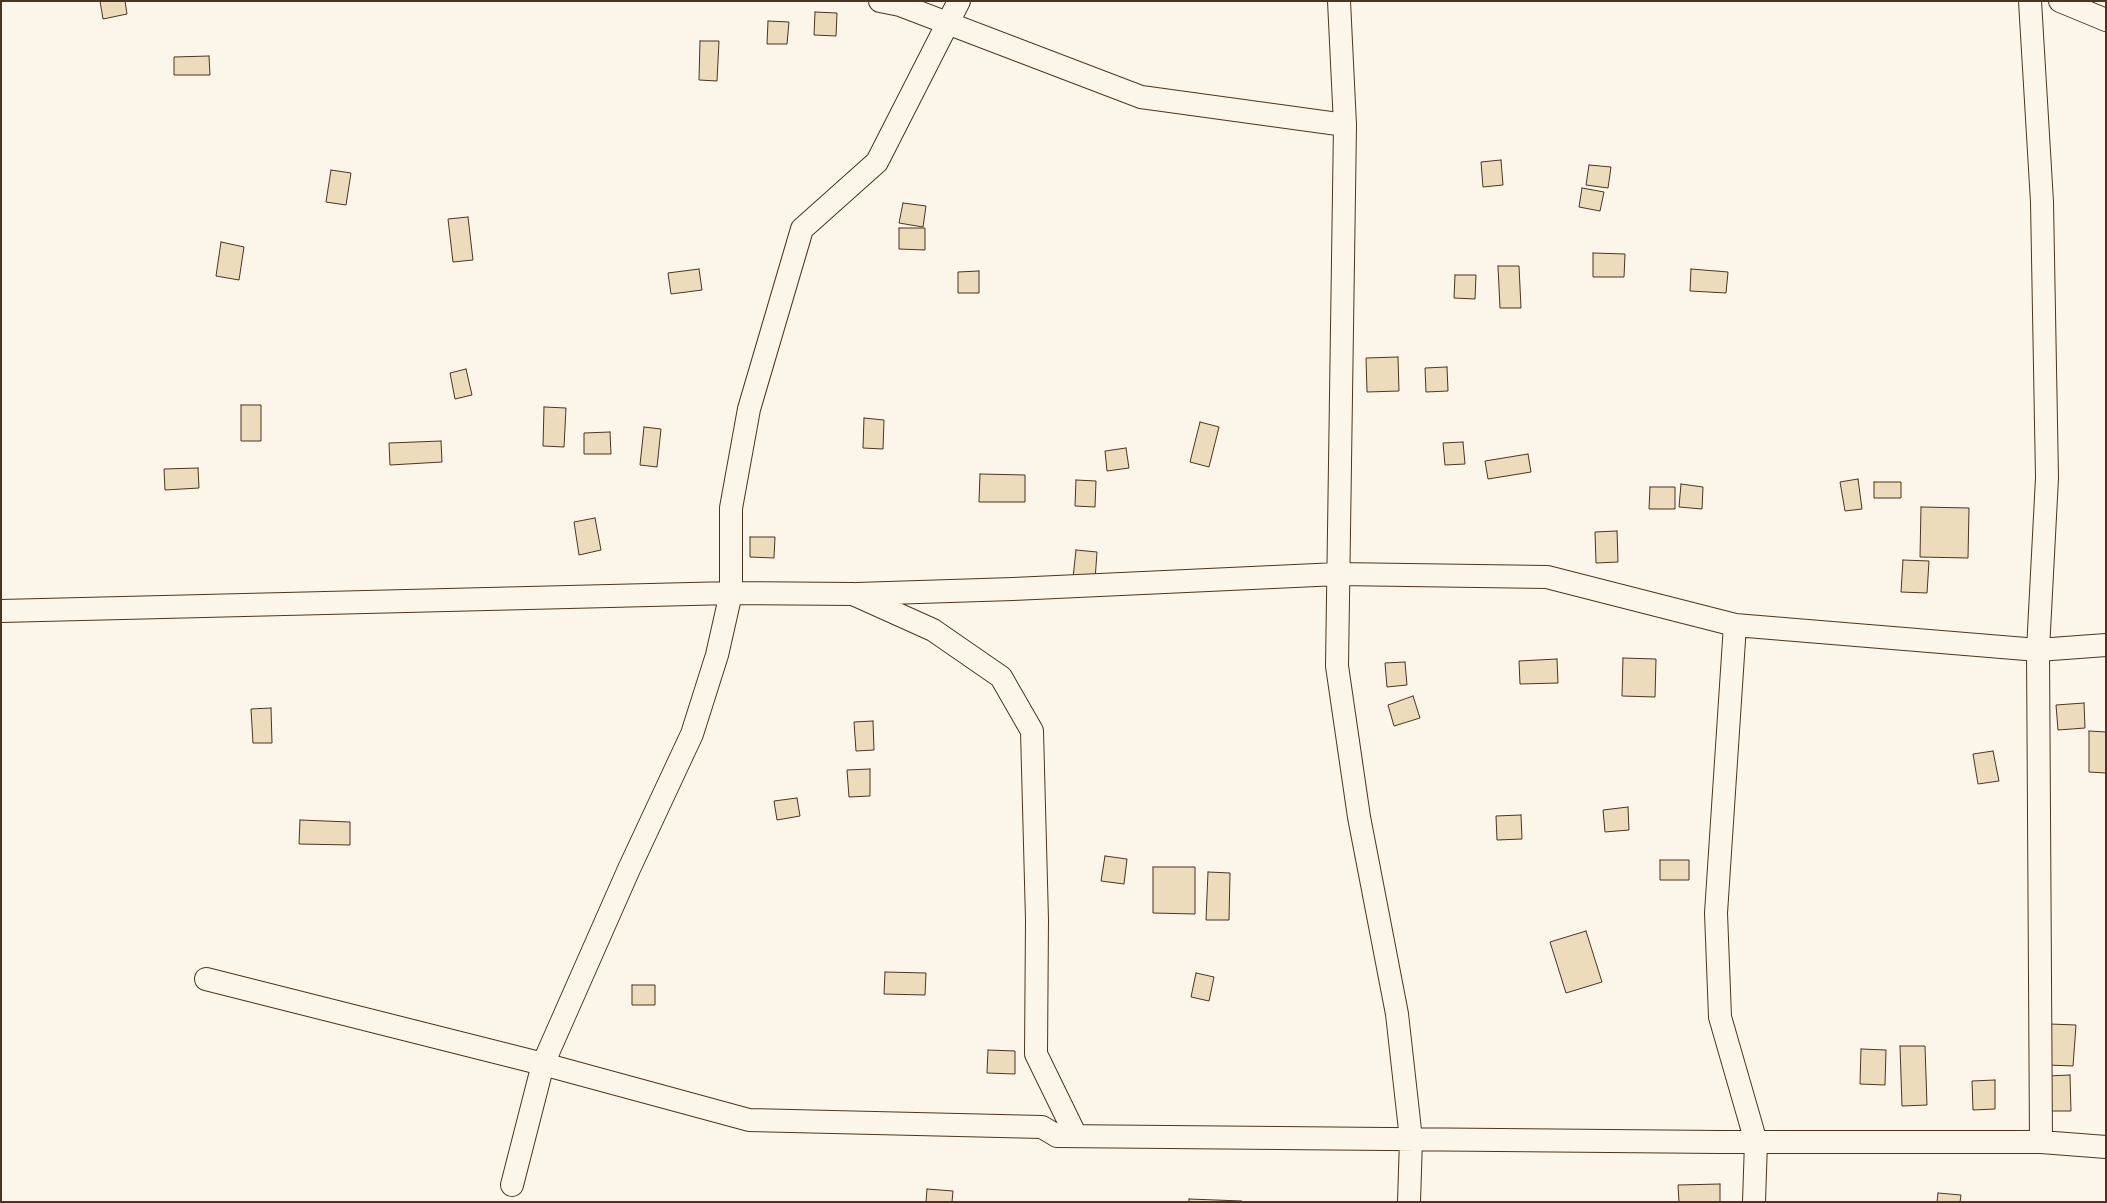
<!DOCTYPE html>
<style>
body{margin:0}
#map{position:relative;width:2107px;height:1203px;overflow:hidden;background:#fbf6e9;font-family:Inter,sans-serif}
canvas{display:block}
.frame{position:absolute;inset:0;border:2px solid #4a3520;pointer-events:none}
</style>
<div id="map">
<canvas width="2107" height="1203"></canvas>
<div class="frame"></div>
</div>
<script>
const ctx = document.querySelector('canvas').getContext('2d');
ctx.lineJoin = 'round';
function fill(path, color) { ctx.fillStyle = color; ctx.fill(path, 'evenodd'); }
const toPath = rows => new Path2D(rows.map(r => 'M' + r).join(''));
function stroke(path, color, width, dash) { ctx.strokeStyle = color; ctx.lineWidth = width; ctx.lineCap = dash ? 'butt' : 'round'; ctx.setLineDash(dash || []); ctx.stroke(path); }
const building = toPath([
 [100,1,125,1,127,14,103,19,100,1],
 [815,12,837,13,836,36,814,35,815,12],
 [768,21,789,22,787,44,767,44,768,21],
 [700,41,719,41,717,81,699,80,700,41],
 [209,56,210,75,174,75,174,57,209,56],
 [1501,160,1503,185,1483,187,1481,162,1501,160],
 [1589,165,1611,167,1608,188,1586,185,1589,165],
 [331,170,351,173,346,205,326,202,331,170],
 [1582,188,1604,192,1600,211,1579,207,1582,188],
 [903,203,926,206,923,227,899,223,903,203],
 [468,217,473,260,453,262,448,219,468,217],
 [899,228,925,228,925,250,899,249,899,228],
 [221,242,244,247,239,280,216,276,221,242],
 [1593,253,1625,254,1624,277,1593,277,1593,253],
 [1498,266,1519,266,1521,308,1500,308,1498,266],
 [699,269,702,290,671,294,668,273,699,269],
 [1691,269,1728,272,1726,293,1690,291,1691,269],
 [979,271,979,293,958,293,958,272,979,271],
 [1455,275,1476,275,1475,299,1454,298,1455,275],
 [1398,357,1399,391,1367,392,1366,358,1398,357],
 [1447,367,1448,391,1426,392,1425,368,1447,367],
 [466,369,472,395,455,399,450,373,466,369],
 [241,405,261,405,261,441,241,441,241,405],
 [544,407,566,408,564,447,543,446,544,407],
 [864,418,884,420,883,449,863,448,864,418],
 [1200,422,1219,427,1209,467,1190,462,1200,422],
 [644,427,661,429,657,467,640,465,644,427],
 [610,432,611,454,584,454,584,433,610,432],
 [441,441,442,462,390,465,389,443,441,441],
 [1463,442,1465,464,1445,465,1443,443,1463,442],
 [1126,448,1129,468,1107,471,1105,451,1126,448],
 [1528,454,1531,472,1488,479,1485,461,1528,454],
 [198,468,199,488,165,490,164,469,198,468],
 [980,474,1025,475,1025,502,979,502,980,474],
 [1858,479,1862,509,1845,511,1840,482,1858,479],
 [1076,480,1096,481,1095,507,1075,506,1076,480],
 [1874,482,1901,482,1901,498,1874,498,1874,482],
 [1681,484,1703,487,1702,509,1679,507,1681,484],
 [1650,487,1675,487,1675,509,1649,509,1650,487],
 [1921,507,1969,508,1968,558,1920,557,1921,507],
 [595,518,601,550,579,555,574,522,595,518],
 [1617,531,1618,562,1596,563,1595,532,1617,531],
 [750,537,775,537,774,558,750,557,750,537],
 [1076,550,1097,552,1095,580,1073,578,1076,550],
 [1903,560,1929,561,1927,593,1901,592,1903,560],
 [1623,658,1656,659,1655,697,1622,696,1623,658],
 [1557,659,1558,683,1520,684,1519,661,1557,659],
 [1405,662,1407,685,1387,687,1385,663,1405,662],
 [1413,696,1420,718,1394,726,1388,705,1413,696],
 [2084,703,2085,728,2058,730,2056,705,2084,703],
 [271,708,272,743,253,743,251,709,271,708],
 [873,721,874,750,856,751,854,722,873,721],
 [2089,731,2106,732,2106,773,2089,772,2089,731],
 [1993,751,1999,781,1978,784,1973,754,1993,751],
 [870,769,870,796,849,797,847,770,870,769],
 [797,798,800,816,777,820,774,801,797,798],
 [1628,807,1629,830,1605,832,1603,810,1628,807],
 [1521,815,1522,839,1497,840,1496,816,1521,815],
 [300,820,350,822,350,845,299,844,300,820],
 [1105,856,1127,859,1124,884,1101,881,1105,856],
 [1660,860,1689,860,1689,880,1660,880,1660,860],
 [1153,867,1195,867,1195,914,1153,913,1153,867],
 [1208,872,1230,873,1229,920,1206,920,1208,872],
 [1586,931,1602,982,1566,993,1550,942,1586,931],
 [885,972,926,973,925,995,884,994,885,972],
 [1196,973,1214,977,1209,1001,1191,997,1196,973],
 [632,985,655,985,655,1005,632,1005,632,985],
 [2050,1024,2076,1025,2073,1066,2048,1065,2050,1024],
 [1900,1046,1925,1046,1927,1105,1902,1106,1900,1046],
 [1861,1049,1886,1050,1885,1085,1860,1084,1861,1049],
 [988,1050,1015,1051,1015,1074,987,1073,988,1050],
 [2070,1075,2071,1111,2049,1111,2048,1076,2070,1075],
 [1995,1080,1995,1109,1973,1110,1972,1081,1995,1080],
 [1720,1184,1720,1202,1679,1202,1678,1185,1720,1184],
 [927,1189,953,1191,952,1202,926,1202,927,1189],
 [1938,1193,1961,1195,1960,1202,1937,1202,1938,1193],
 [1189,1199,1242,1201,1242,1202,1189,1202,1189,1199]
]);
const minor = toPath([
 [880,1,900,5,1141,97,1345,125],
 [1339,1,1345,125,1337,666,1359,817,1397,1014,1411,1139,1409,1202],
 [2030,1,2042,202,2047,478,2038,650,2041,1142],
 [2060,1,2106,20],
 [857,594,1013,589,1338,574,1547,577,1735,625,2038,650,2106,645],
 [1,611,731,593,853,594,933,630,1001,677,1032,731,1037,920,1036,1054,1076,1136],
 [1735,625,1716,913,1720,1017,1756,1142,1754,1202],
 [206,979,543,1064,749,1120,1042,1127,1057,1136,1720,1142,2041,1142,2106,1147],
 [512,1185,543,1064,629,869,692,734,717,655,731,593,731,508,749,409,802,229,877,162,959,1]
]);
fill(building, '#ecdcbc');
stroke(building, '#4a3520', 1);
stroke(minor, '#4a3520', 24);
stroke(minor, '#fbf6e9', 22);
</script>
